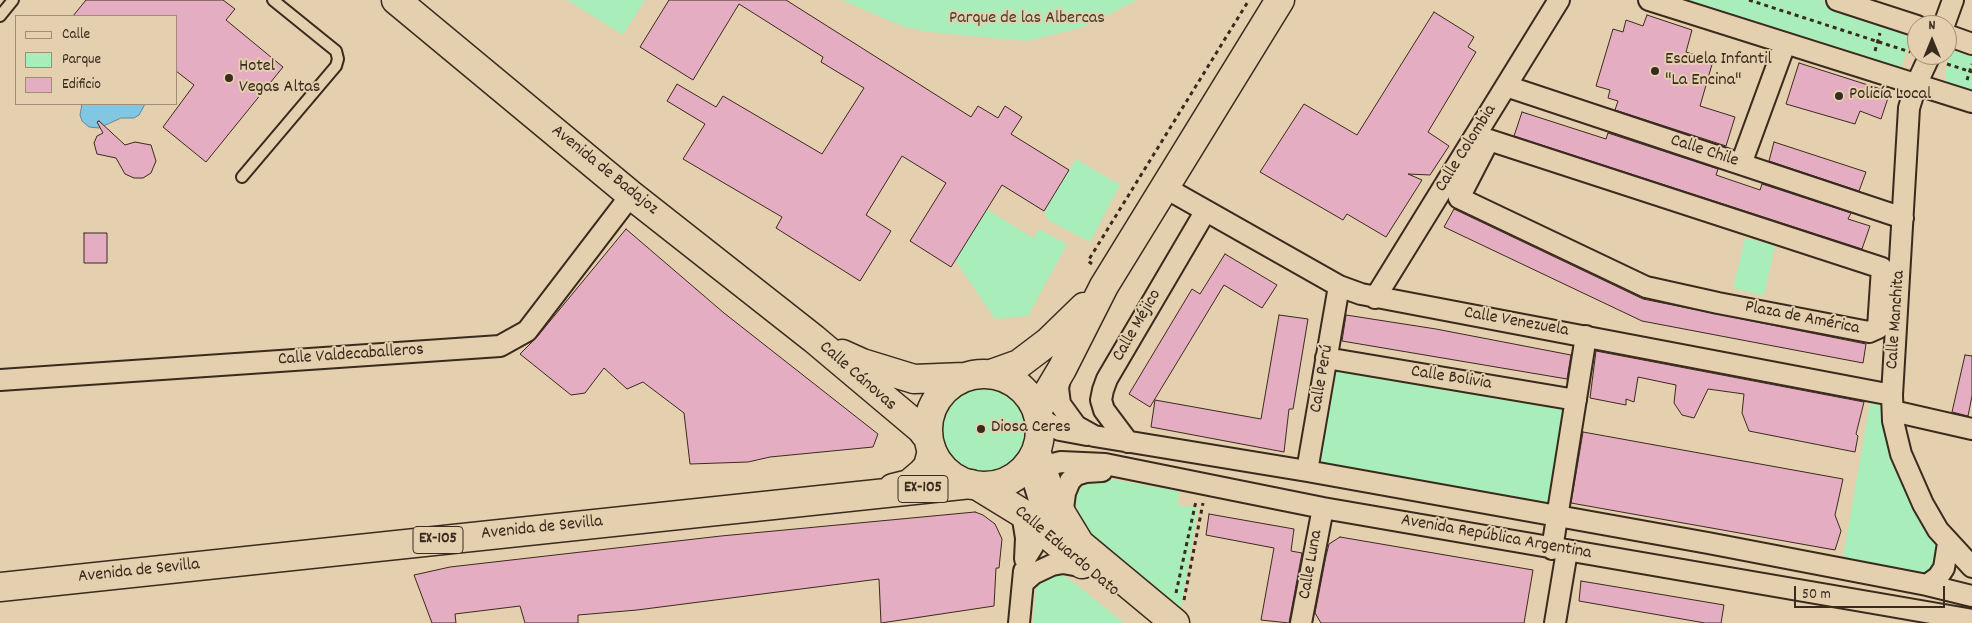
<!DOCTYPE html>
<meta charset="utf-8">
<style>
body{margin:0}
#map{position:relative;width:1972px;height:623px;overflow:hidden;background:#e4cfae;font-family:Dekko,sans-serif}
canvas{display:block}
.legend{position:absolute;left:15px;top:15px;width:162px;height:90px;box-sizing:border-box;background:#e4cfae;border:1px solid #a08d74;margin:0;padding:6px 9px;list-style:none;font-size:15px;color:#3b2a1e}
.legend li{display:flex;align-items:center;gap:10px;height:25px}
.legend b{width:25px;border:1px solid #a08d74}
.north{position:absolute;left:1907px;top:15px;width:50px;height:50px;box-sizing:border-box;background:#e4cfae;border:1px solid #a08d74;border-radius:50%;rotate:0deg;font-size:14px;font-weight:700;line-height:20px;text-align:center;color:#3b2a1e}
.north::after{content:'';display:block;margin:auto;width:18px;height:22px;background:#3b2a1e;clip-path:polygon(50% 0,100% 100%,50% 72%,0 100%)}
.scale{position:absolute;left:1794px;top:586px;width:151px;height:22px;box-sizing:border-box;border:2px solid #3b2a1e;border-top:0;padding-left:6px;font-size:15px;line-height:18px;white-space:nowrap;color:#3b2a1e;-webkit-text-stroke:4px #e4cfae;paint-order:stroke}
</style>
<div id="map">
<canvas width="1972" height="623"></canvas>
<ul class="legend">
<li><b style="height:6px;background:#e4cfae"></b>Calle</li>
<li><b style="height:14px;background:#a9eeba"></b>Parque</li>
<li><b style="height:14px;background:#e5adc1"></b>Edificio</li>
</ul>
<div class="north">N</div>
<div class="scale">50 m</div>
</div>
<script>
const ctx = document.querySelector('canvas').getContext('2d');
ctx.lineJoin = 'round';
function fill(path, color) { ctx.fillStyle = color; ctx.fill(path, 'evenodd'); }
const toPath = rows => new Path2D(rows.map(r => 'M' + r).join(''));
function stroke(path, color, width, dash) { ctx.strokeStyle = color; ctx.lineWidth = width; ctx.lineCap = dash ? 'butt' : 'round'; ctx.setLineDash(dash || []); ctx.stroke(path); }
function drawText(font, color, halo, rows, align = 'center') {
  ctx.font = font + ' Dekko,sans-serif'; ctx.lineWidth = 4; ctx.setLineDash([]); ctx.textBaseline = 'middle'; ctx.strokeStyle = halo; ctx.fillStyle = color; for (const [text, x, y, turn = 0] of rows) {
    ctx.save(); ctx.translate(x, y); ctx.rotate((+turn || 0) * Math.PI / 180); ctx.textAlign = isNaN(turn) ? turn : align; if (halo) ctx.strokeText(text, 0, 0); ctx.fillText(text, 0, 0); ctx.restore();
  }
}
const green = toPath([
 [567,0,645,0,623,35],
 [842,0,1137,0,1084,27,1026,41,929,32,902,26],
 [1675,0,1820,0,1913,30,1904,60,1898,71],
 [1958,46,1972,50,1972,95,1947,87,1945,74,1949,54],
 [1076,159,1120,185,1090,242,1048,220,1044,211],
 [987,209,1033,238,1039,229,1067,244,1028,316,995,319,955,260],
 [1745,238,1775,245,1764,296,1733,288],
 [1331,366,1566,404,1550,505,1315,463],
 '929 429a55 55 0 1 1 110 0a55 55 0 1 1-110 0Z',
 [1872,391,1892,395,1893,421,1938,529,1938,577,1841,569],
 [1099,477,1179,491,1178,505,1198,508,1181,608,1090,534,1075,503,1076,495,1085,483],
 [1060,573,1072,581,1124,623,1033,623,1036,586,1046,577]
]);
const water = toPath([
 [82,104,145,104,139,115,134,118,121,118,99,128,89,127,82,121,80,115,82,104]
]);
const building = toPath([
 [86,0,223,0,235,9,226,20,283,67,206,162,163,127,194,85,176,71,176,16,73,16,86,0],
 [669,0,786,0,971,117,978,106,998,118,1005,106,1022,117,1011,134,1069,170,1044,211,1002,185,951,267,910,241,946,183,902,156,866,215,891,231,860,281,776,228,782,217,683,159,705,124,667,101,677,84,716,107,723,96,822,154,864,88,821,62,823,57,739,4,693,80,640,47,669,0],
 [1434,12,1474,37,1468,47,1476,52,1428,132,1449,146,1430,175,1408,174,1422,180,1386,237,1347,214,1343,220,1260,172,1304,104,1357,135,1434,12],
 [1647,15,1692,30,1686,52,1713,61,1700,106,1735,117,1726,146,1615,110,1618,101,1608,98,1610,90,1596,86,1613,29,1623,32,1626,20,1643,26,1647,15],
 [1799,63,1890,92,1881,119,1860,111,1855,124,1786,104,1799,63],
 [1522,112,1606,139,1608,133,1718,169,1716,175,1760,190,1762,184,1851,213,1848,219,1870,226,1862,249,1514,136,1522,112],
 [99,121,125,145,135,142,151,145,156,161,151,173,143,178,134,178,125,174,116,158,97,154,94,143,97,136,103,133,97,122,99,121],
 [1774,142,1866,172,1859,191,1769,161,1774,142],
 [1454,209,1643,299,1866,344,1863,363,1642,321,1444,227,1454,209],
 [626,229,724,313,878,434,873,447,770,457,748,462,690,464,684,413,643,382,627,389,604,368,585,393,571,395,520,354,536,338,626,229],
 [84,233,107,233,107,263,84,263,84,233],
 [1225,254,1277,285,1262,308,1224,285,1150,407,1129,394,1192,289,1200,294,1225,254],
 [1279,315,1308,319,1293,409,1289,409,1284,452,1151,427,1155,400,1261,419,1279,315],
 [1346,315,1436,329,1571,355,1567,379,1342,341,1346,315],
 [1596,351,1864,402,1856,434,1858,436,1855,452,1749,431,1742,413,1744,394,1708,389,1694,418,1682,415,1674,403,1676,385,1638,377,1634,402,1626,399,1626,405,1590,398,1596,351],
 [1965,355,1972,356,1972,396,1968,416,1952,412,1965,355],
 [1583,432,1843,479,1835,515,1841,531,1835,550,1571,503,1583,432],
 [975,512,983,515,995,524,1002,539,999,568,996,568,994,606,881,623,879,579,637,610,578,615,578,623,525,623,520,606,455,614,456,623,432,623,414,575,450,567,721,536,975,512],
 [1209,514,1294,529,1291,551,1302,553,1289,623,1261,620,1274,548,1206,535,1209,514],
 [1340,537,1533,570,1524,623,1321,623,1315,613,1326,556,1329,544,1340,537],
 [1581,581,1724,605,1721,623,1705,623,1579,601,1581,581]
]);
const path = toPath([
 [1749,0,1910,52],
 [1875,51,1880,33],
 [1947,64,1972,72],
 [1967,80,1972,64],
 [1092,264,1088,261,1249,0],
 [1176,593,1196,501],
 [1184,600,1203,503]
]);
const lane = toPath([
 [0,16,13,0],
 [242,177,336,66,338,59,336,51,273,0]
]);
const street = toPath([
 [1649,0,1972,102],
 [1837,0,1917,26],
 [1944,25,1953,0],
 [1947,35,1972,44],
 [1930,55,1916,85,1909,108,1892,395,1893,421,1901,454,1923,504,1938,530,1972,567],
 [1506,86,1903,218],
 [1489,140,1882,268,1878,328,1869,332,1718,303,1646,287,1459,198,1489,140],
 [1741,164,1785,44],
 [1164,187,1339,286,1361,294,1892,395],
 [1375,298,1559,0],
 [1326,358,1576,400],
 [1061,374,1058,388,1060,404,1076,426,1094,436,1307,471,1708,543,1927,585,1972,596],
 [0,380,500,346,527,331,631,195],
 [1893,411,1972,429],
 [1039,418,1060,430,1087,435],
 [1128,442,1104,410,1101,400,1103,390,1107,379,1205,212],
 [1307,471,1339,286],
 [1021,472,1061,462,1105,464,1323,508,1972,620],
 [1022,513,1026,538,1025,559,1033,546,1042,522,1043,513,1033,480],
 [1062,517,1065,493,1070,481,1076,475,1086,472,1102,471],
 [1552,549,1586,336],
 [1023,583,1033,574,1052,565,1063,563,1085,567],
 [1927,585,1938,577,1944,568,1948,543],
 [1019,623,1024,571],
 [1301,623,1323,508],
 [1555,623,1567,551]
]);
const secondary = toPath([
 [396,0,631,195,814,339,921,429,928,438],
 [842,354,862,363,914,379,964,377],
 '928 430a56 56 0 1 1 112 0a56 56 0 1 1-112 0Z',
 [991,374,1019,364,1048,342,1084,307],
 [1037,411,1062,369,1104,286,1280,0],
 [1036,451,1052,498,1080,544,1175,623],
 [978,486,1022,513,1082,564]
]);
const primary = toPath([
 [893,488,909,484,922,473,928,466,932,451],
 [0,587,971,484]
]);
const markers = [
 [1655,71,5,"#3b2a1e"],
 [229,78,5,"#3b2a1e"],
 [1839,96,5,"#3b2a1e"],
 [981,429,5,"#3b2a1e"]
];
const shields = [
 [923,489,50],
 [438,540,50]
];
const shieldNames = [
 ["EX-105",923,489],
 ["EX-105",438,540]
];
const parkNames = [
 ["Parque de las Albercas",1027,20]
];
const poiNames = [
 ["Escuela Infantil",1665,61],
 ["\"La Encina\"",1665,82],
 ["Hotel",239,68],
 ["Vegas Altas",239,89],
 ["Policía Local",1849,96],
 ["Diosa Ceres",991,429]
];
const streetNames = [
 ["Calle Colombia",1467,149,-58],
 ["Calle Chile",1704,152,18],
 ["Avenida de Badajoz",604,171,39],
 ["Plaza de América",1802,319,11],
 ["Calle Manchita",1897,320,-86],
 ["Calle Venezuela",1516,323,10],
 ["Calle Méjico",1138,326,-60],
 ["Calle Valdecaballeros",351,356,-4],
 ["Calle Cánovas",857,377,41],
 ["Calle Perú",1323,379,-80],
 ["Calle Bolivia",1451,379,9],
 ["Avenida de Sevilla",542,529,-6],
 ["Avenida República Argentina",1496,538,10],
 ["Calle Eduardo Dato",1066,552,40],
 ["Calle Luna",1312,565,-80],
 ["Avenida de Sevilla",139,572,-6]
];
fill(green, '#a9eeba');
fill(water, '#81c7e2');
stroke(water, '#658894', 1);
fill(building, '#e5adc1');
stroke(building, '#3b2a1e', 1);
stroke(lane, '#3b2a1e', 14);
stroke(street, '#3b2a1e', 24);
stroke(secondary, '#3b2a1e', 31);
stroke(primary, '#3b2a1e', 31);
stroke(path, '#3b2a1e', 3, [4, 4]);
stroke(lane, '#e4cfae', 10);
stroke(street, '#e4cfae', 20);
stroke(secondary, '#e4cfae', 28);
stroke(primary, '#e4cfae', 28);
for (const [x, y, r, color] of markers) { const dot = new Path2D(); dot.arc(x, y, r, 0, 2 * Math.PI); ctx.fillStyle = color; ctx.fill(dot); stroke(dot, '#e4cfae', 2); }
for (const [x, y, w] of shields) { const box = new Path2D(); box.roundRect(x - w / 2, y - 13.5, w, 27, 4); ctx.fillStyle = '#e4cfae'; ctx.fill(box); stroke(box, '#3b2a1e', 1); }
drawText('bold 16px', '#3b2a1e', null, shieldNames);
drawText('18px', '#463e2e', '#e4cfae', parkNames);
drawText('18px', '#3b2a1e', '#e4cfae', poiNames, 'left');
drawText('18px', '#3b2a1e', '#e4cfae', streetNames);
</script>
